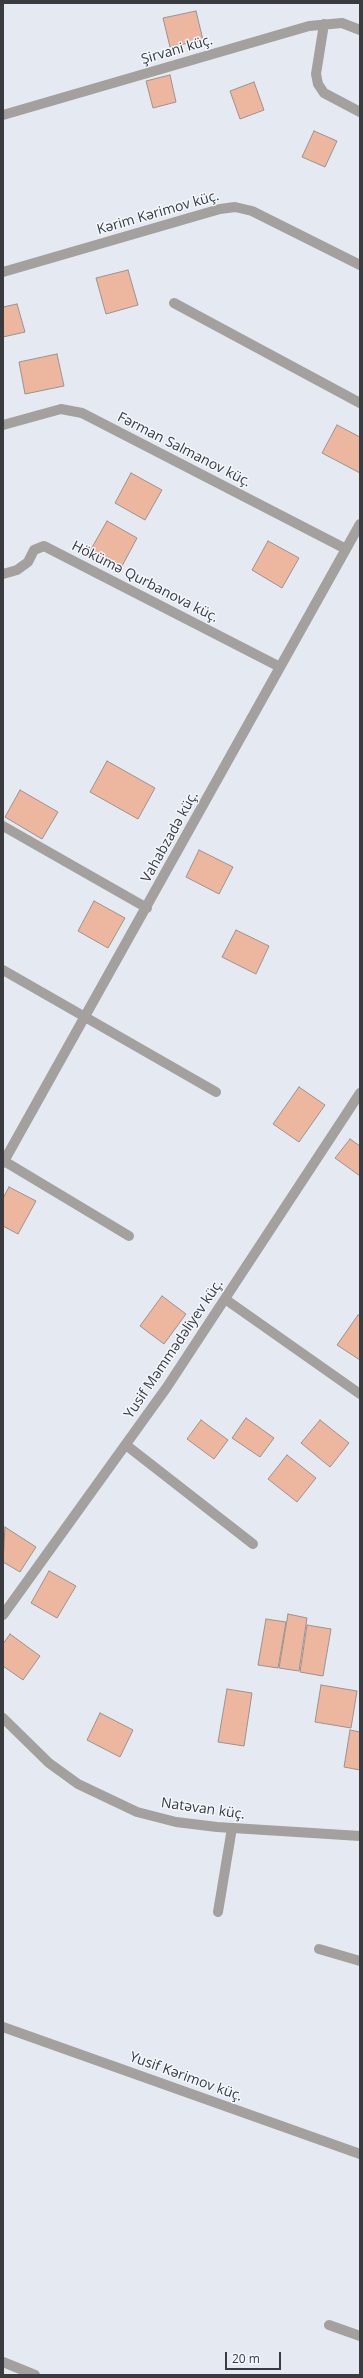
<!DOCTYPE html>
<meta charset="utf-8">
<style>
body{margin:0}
#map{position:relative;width:363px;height:2378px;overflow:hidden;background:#e5eaf2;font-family:"Open Sans",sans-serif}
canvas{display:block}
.frame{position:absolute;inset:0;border:4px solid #393b3e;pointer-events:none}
.scale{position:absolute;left:225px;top:2352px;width:56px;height:18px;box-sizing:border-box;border:2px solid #393b3e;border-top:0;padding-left:5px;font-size:12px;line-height:14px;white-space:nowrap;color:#393b3e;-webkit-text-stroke:3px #f3f7fe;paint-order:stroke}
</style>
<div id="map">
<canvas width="363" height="2378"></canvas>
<div class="frame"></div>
<div class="scale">20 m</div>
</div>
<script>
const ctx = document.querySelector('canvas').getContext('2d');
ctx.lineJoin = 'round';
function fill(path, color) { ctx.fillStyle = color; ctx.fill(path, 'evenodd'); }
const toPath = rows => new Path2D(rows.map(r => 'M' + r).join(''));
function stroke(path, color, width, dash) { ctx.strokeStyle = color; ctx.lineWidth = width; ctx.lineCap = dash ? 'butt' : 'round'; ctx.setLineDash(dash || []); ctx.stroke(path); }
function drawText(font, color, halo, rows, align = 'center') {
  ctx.font = font + ' "Open Sans",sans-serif'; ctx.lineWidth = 3; ctx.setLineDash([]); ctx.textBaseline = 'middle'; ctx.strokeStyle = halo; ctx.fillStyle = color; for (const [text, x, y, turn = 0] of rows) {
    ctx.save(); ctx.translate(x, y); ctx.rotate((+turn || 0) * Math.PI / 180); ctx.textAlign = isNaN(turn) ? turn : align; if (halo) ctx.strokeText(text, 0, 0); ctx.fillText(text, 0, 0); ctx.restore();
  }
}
const building = toPath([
 [196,11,203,40,170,47,163,18,196,11],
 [170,75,176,102,153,108,146,81,170,75],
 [254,82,264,110,240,119,230,91,254,82],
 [314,131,337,141,325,167,302,157,314,131],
 [128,270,138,305,106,314,96,278,128,270],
 [17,304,25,332,3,337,3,307,17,304],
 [57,354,64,386,25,394,19,362,57,354],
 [337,425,360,437,360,473,322,453,337,425],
 [131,473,162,490,145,520,115,503,131,473],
 [107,521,137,538,121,568,90,551,107,521],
 [268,541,299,558,282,588,252,570,268,541],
 [107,761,155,788,138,819,90,792,107,761],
 [20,790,58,812,42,839,5,817,20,790],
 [199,850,233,867,219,894,186,877,199,850],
 [94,901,125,918,108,948,78,931,94,901],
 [236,930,269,946,256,974,222,957,236,930],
 [299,1087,325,1105,299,1142,273,1124,299,1087],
 [350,1139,360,1146,360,1176,335,1158,350,1139],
 [9,1187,36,1201,18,1234,3,1226,3,1198,9,1187],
 [162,1296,186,1314,164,1344,140,1326,162,1296],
 [358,1315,360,1316,360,1360,337,1345,358,1315],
 [246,1418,274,1438,260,1457,232,1438,246,1418],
 [201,1420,228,1440,214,1459,187,1439,201,1420],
 [320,1420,349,1443,330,1467,301,1443,320,1420],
 [287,1455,316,1478,297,1502,268,1479,287,1455],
 [5,1527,36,1547,20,1572,3,1562,5,1527],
 [49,1571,76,1586,57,1618,31,1603,49,1571],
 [288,1614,307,1618,299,1671,279,1668,288,1614],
 [266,1619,286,1622,278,1668,258,1665,266,1619],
 [307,1625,331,1629,323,1676,300,1672,307,1625],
 [10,1634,40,1656,23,1680,3,1666,3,1644,10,1634],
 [321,1685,357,1691,351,1728,315,1722,321,1685],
 [227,1689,252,1693,244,1746,218,1742,227,1689],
 [100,1713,133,1730,120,1757,87,1740,100,1713],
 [350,1730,360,1732,360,1770,344,1767,350,1730]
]);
const minor = toPath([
 [324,24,316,74,318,84,324,93,360,112],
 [3,115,309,26,342,23,360,30],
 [3,272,220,209,235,207,252,211,360,265],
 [174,303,360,403],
 [3,425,61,409,82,413,346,549],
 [3,574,17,570,28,562,34,550,44,546,280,667],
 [3,826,147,908],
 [3,970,216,1092],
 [4,1161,129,1236],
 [3,1163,360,524],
 [225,1299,360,1394],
 [126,1445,253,1544],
 [3,1615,167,1387,360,1093],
 [218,1912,232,1828],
 [319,1949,360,1961],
 [3,2027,360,2154],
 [329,2325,360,2336],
 [3,2362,35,2375]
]);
const tertiary = toPath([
 [3,1718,49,1763,78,1784,137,1812,176,1822,217,1827,360,1836]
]);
const streetNames = [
 ["Şirvani küç.",177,50,-16],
 ["Kərim Kərimov küç.",158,213,-16],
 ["Fərman Salmanov küç.",184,450,27],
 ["Hökümə Qurbanova küç.",145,582,27],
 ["Vahabzadə küç.",170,837,-61],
 ["Yusif Məmmədəliyev küç.",174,1349,-56],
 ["Natəvan küç.",203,1809,8],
 ["Yusif Kərimov küç.",186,2077,20]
];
fill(building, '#edb69e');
stroke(building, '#9b928e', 1);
stroke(minor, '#a3a09d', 10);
stroke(tertiary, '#a3a09d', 10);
drawText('14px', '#393b3e', '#f3f7fe', streetNames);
</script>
